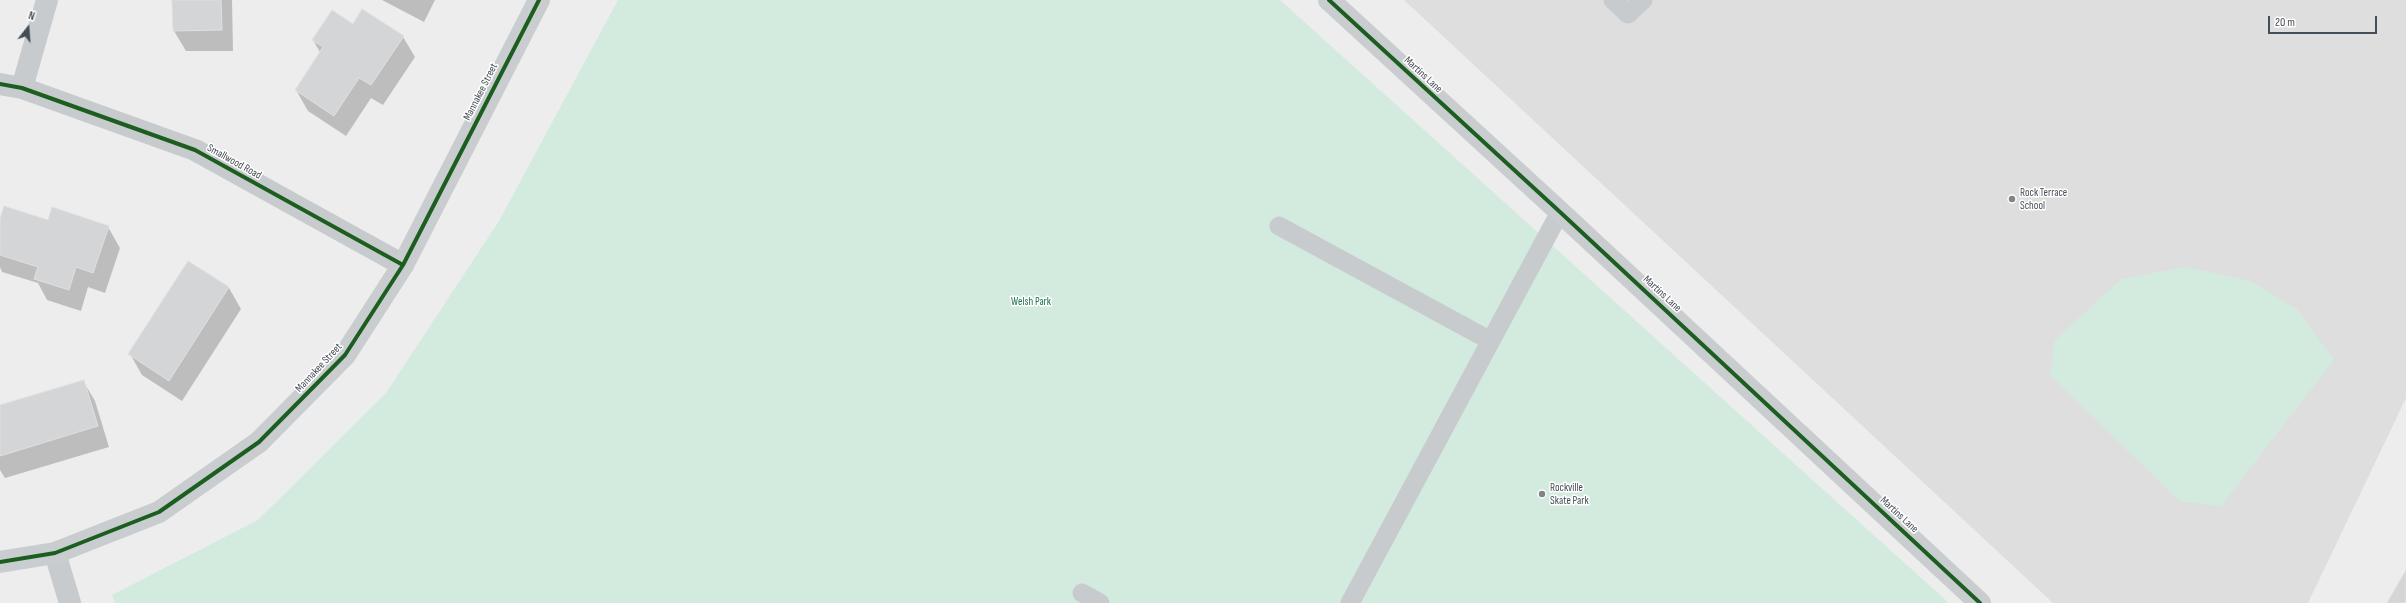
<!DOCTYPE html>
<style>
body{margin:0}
#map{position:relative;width:2406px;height:603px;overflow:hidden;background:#ededed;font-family:"Sofia Sans Condensed",sans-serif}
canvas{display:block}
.north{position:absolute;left:8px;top:8px;width:40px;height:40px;-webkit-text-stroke:3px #fff;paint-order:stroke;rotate:17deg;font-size:11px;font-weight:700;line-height:16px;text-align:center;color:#454d57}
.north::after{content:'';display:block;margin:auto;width:14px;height:18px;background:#454d57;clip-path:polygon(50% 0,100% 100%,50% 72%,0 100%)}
.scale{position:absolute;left:2268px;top:16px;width:109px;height:18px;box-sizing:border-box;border:2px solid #454d57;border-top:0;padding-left:5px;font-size:12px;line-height:14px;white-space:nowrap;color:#454d57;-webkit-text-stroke:3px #fff;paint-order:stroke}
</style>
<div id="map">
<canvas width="2406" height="603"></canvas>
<div class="north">N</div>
<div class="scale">20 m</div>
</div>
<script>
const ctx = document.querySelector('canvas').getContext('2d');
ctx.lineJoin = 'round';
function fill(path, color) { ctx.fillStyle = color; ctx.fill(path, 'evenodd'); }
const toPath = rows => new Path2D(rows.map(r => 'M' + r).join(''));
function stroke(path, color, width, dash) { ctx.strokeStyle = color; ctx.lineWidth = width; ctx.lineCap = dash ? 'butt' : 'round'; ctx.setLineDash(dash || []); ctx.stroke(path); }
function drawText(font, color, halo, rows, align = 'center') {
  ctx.font = font + ' "Sofia Sans Condensed",sans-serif'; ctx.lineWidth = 3; ctx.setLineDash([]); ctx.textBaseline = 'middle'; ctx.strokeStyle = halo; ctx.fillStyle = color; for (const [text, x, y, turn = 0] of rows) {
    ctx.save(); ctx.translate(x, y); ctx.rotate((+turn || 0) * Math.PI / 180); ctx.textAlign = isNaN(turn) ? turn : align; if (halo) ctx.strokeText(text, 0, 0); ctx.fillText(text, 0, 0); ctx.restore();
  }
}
const education = toPath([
 [1404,0,2406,0,2406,398,2308,603,2053,603]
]);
const green = toPath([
 [618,0,1280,0,1949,603,115,603,112,595,258,520,386,393,499,221],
 [2186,267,2250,281,2297,309,2334,360,2221,506,2179,501,2050,375,2055,340,2121,279]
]);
const shadow = toPath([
 [173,0,232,0,233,51,186,51,174,31],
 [382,0,435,0,424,22],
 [353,25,403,37,415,57,383,105,371,98,346,136,308,111,296,90,320,52,313,40],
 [0,222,49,222,108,227,120,248,105,293,88,287,81,311,47,300,38,283,2,272,0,267],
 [189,262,229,288,241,309,182,401,142,375,130,354],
 [83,381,95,401,109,447,5,478,0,470,0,406]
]);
const building = toPath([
 [172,0,221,0,222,30,173,31,172,0],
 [362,9,404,36,371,85,359,78,334,116,295,90,323,47,312,40,332,10,353,24,362,9],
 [4,206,48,220,52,207,109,226,93,273,76,267,69,290,34,279,38,267,0,255,0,219,4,206],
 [188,261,229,287,169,381,128,354,188,261],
 [84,380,98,426,0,456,0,405,84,380],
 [2406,570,2406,603,2387,603,2406,570]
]);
const lane = toPath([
 [1613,0,1628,14,1643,0],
 [1279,226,1491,341],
 [1082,593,1100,603],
 [1350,603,1560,212]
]);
const street = toPath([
 [0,84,22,88,195,150,403,265],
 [22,88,47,0],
 [55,553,70,603]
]);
const secondary = toPath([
 [1329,0,1560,212,1980,603],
 [0,562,55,553,159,512,259,442,345,355,403,265,539,0]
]);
const cycleway = toPath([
 [1329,0,1560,212,1980,603],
 [0,84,22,88,195,150,403,265],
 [0,562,55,553,159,512,259,442,345,355,403,265,539,0]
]);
const markers = [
 [2012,199,4,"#80858c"],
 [1542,494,4,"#80858c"]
];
const streetNames = [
 ["Martins Lane",1423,75,43],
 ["Mannakee Street",481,92,-63],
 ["Smallwood Road",234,162,29],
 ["Martins Lane",1662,294,43],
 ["Mannakee Street",319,368,-47],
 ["Martins Lane",1899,515,43]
];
const poiNames = [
 ["Rock Terrace",2020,193],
 ["School",2020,206],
 ["Rockville",1550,488],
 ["Skate Park",1550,501]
];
const parkNames = [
 ["Welsh Park",1031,302]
];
fill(education, '#dfdede');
fill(green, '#d2ebde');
fill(shadow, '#0003');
fill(building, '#d4d5d7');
stroke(building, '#dedfe0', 1);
stroke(lane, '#c8cbce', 19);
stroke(street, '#c8cbce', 22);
stroke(secondary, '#cacdcf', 22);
stroke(cycleway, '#1b5e20', 4);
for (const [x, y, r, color] of markers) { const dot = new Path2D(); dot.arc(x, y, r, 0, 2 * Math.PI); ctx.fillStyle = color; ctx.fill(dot); stroke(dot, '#fff', 1.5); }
drawText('11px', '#454d57', '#fff', streetNames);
drawText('11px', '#454d57', '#fff', poiNames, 'left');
drawText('11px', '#1c7250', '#fff', parkNames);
</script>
